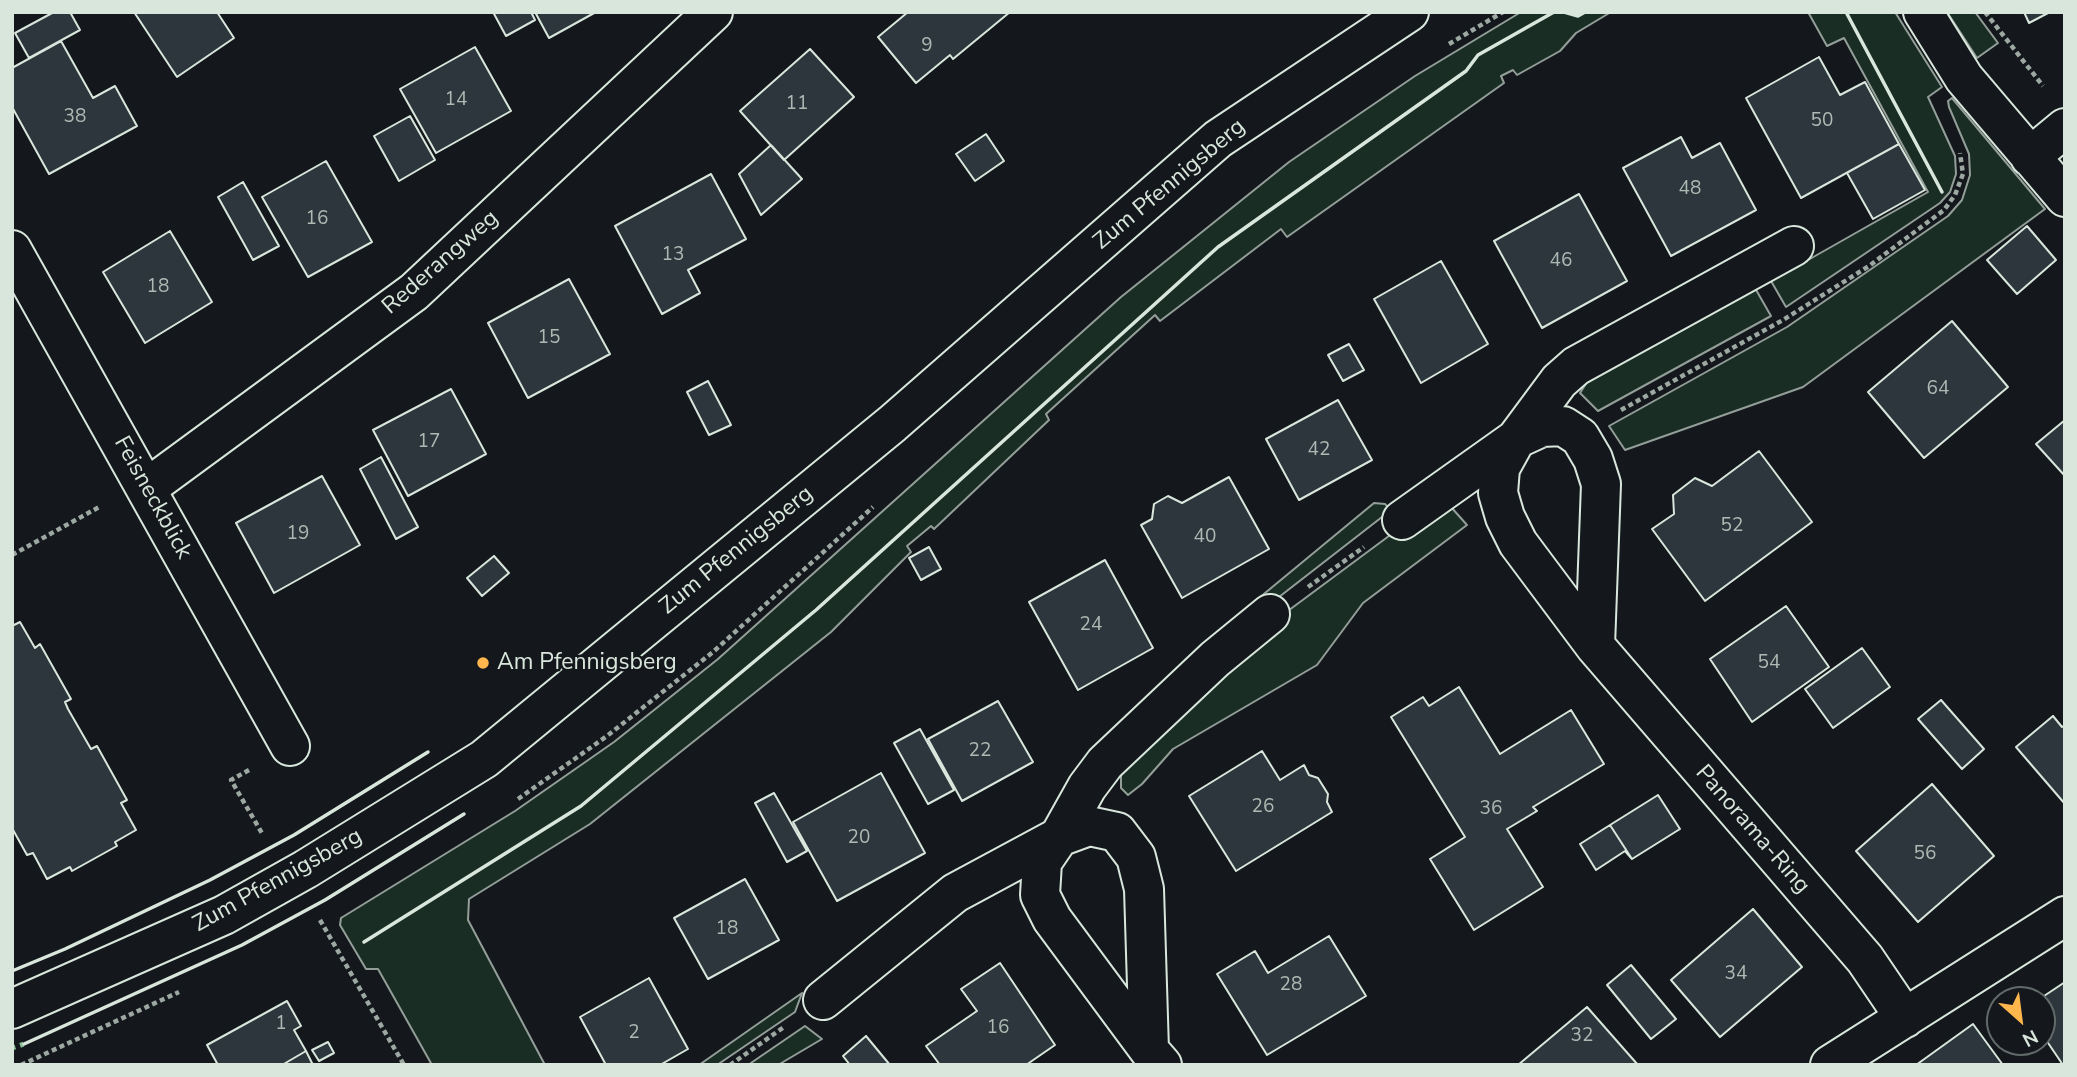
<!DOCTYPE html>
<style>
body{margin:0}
#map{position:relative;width:2077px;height:1077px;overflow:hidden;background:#14181c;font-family:"Nunito Sans",sans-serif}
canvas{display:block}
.frame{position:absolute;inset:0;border:14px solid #d8e6dc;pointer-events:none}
.north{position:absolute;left:1986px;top:986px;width:70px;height:70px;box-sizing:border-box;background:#14181c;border:2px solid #626a69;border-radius:50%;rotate:152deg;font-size:19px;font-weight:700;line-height:28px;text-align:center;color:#d8e6dc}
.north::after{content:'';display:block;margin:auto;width:24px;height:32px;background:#ffb74d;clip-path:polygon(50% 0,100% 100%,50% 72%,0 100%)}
</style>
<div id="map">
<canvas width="2077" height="1077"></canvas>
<div class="frame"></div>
<div class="north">N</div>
</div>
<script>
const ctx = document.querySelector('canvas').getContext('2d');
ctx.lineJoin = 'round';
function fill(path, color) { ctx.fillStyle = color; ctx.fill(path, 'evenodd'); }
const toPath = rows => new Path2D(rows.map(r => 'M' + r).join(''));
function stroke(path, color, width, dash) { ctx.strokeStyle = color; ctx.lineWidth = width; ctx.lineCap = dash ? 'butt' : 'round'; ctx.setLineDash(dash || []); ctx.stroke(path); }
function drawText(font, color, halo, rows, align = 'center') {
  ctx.font = font + ' "Nunito Sans",sans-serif'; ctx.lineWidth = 5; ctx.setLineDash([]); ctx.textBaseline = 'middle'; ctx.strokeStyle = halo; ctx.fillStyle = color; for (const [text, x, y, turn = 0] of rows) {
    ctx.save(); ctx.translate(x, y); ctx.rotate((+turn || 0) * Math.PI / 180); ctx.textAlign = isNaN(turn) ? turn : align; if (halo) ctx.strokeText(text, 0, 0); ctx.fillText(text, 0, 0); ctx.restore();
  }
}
const green = toPath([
 [1521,12,1611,12,1576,33,1560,51,1517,75,1513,70,1501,76,1504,83,1287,237,1281,229,1160,321,1155,315,1046,414,1049,420,934,529,931,526,907,546,911,552,831,632,590,824,469,899,468,920,545,1065,432,1065,378,969,366,969,340,925,341,918,515,811,614,742,718,659,1121,297,1289,162,1415,76,1521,12],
 [1808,12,1895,12,1942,87,1928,97,1955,156,1956,174,1950,192,1940,203,1786,307,1771,281,1928,192,1844,38,1827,46,1808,12],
 [1947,12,1975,12,1998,43,1977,58,1947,12],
 [1952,98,2045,209,1803,387,1625,450,1609,426,1787,327,1948,216,1962,200,1970,175,1969,154,1949,107,1948,101,1952,98],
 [1755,288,1771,316,1598,411,1580,393,1589,379,1755,288],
 [1374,503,1385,504,1391,510,1243,625,1236,617,1374,503],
 [1451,507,1467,525,1363,603,1317,665,1173,749,1142,784,1128,795,1121,788,1121,771,1273,622,1397,530,1451,507],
 [802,993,795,1012,717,1065,699,1065,802,993],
 [805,1026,822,1039,778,1065,748,1065,805,1026]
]);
const building = toPath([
 [54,12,70,12,80,30,29,58,15,33,54,12],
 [134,12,217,12,234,38,177,77,134,12],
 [493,12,531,12,535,20,506,36,493,12],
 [535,12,596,12,549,38,535,12],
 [908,12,1010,12,953,59,950,55,916,83,878,37,908,12],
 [2024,12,2050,12,2029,23,2024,12],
 [61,41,93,98,115,86,137,126,49,174,12,107,12,68,61,41],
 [475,47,511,111,436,153,400,89,475,47],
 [810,49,854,97,784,160,740,111,810,49],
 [1819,57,1840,95,1865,82,1899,144,1801,198,1746,98,1819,57],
 [410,116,435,160,399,181,374,136,410,116],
 [986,134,1004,161,975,181,956,154,986,134],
 [1681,137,1692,158,1720,143,1756,210,1671,256,1623,168,1681,137],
 [1899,144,1925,190,1873,219,1847,173,1899,144],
 [771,145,802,179,761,215,739,174,771,145],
 [326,161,372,242,308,277,262,197,326,161],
 [711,174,746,239,688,270,700,293,662,314,615,226,711,174],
 [243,182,279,246,253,260,218,197,243,182],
 [1579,194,1627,281,1542,328,1494,241,1579,194],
 [2027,226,2056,260,2017,294,1987,260,2027,226],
 [170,231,212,302,145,343,103,272,170,231],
 [1441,261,1488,344,1421,383,1374,299,1441,261],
 [569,279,610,354,528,398,488,323,569,279],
 [1952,321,2008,387,1924,458,1868,392,1952,321],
 [1349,344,1364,370,1343,381,1328,355,1349,344],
 [708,381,731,425,709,435,687,392,708,381],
 [451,389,486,454,408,496,373,430,451,389],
 [1338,400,1372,460,1299,500,1266,439,1338,400],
 [2065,420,2065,476,2036,444,2065,420],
 [1759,451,1812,522,1705,601,1652,529,1674,514,1673,495,1695,478,1712,486,1759,451],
 [381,457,418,527,396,539,360,469,381,457],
 [322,476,360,545,274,593,236,523,322,476],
 [1229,477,1269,549,1182,598,1141,525,1152,519,1154,504,1168,496,1182,503,1229,477],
 [929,547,941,569,921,580,909,558,929,547],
 [494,556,509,573,482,596,467,578,494,556],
 [1105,560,1153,648,1078,690,1029,602,1105,560],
 [1786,606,1829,667,1752,722,1710,659,1786,606],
 [20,622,35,648,40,644,71,699,65,702,68,709,91,749,97,746,127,800,121,803,136,830,115,842,117,846,72,871,70,867,47,879,33,853,27,855,12,828,12,626,20,622],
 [1862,648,1890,687,1833,728,1805,689,1862,648],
 [1459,687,1500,754,1571,710,1604,764,1533,807,1537,811,1507,829,1543,887,1474,930,1430,859,1465,837,1391,717,1423,697,1429,706,1459,687],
 [1941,700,1984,749,1962,769,1918,719,1941,700],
 [998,701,1033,762,962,801,928,739,998,701],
 [2053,716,2062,727,2065,725,2065,804,2016,747,2053,716],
 [920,729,954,790,928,804,894,743,920,729],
 [1262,751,1280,780,1304,765,1309,775,1318,778,1328,794,1327,802,1332,812,1236,871,1189,796,1262,751],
 [881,773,925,853,837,901,793,822,881,773],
 [1932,784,1994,856,1918,922,1856,851,1932,784],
 [774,793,807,851,787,862,755,803,774,793],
 [1658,795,1680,829,1632,859,1610,825,1658,795],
 [1610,825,1632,859,1625,851,1596,870,1580,844,1610,825],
 [745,879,779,940,708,979,674,918,745,879],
 [1753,909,1802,967,1720,1037,1671,980,1753,909],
 [1329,936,1366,996,1267,1055,1217,974,1255,951,1268,973,1329,936],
 [1000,963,1055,1045,1026,1065,940,1065,926,1046,977,1011,961,989,1000,963],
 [1631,965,1676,1019,1651,1039,1607,985,1631,965],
 [649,978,688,1049,660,1065,606,1065,580,1017,649,978],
 [2065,982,2065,1065,2063,1065,2042,1034,2042,1000,2038,1000,2065,982],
 [287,1001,301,1026,294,1030,306,1051,282,1065,218,1065,207,1045,287,1001],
 [1587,1007,1638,1065,1518,1065,1587,1007],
 [1973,1024,2003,1065,1916,1065,1973,1024],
 [866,1036,890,1065,850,1065,843,1056,866,1036],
 [328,1042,334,1053,319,1061,312,1050,328,1042],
 [306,1051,313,1065,282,1065,306,1051]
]);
const path = toPath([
 [1985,12,2043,86],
 [1449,44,1503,12],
 [1621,410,1783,320,1869,266,1944,210,1955,195,1963,174,1960,153],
 [12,555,101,506],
 [1308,587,1364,547],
 [249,770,231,780,263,835],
 [518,799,607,736,713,652,873,507],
 [320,920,404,1065],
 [21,1065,179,992],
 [730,1065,784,1027]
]);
const minor = toPath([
 [1923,12,1964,78,2065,197],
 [2030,157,2065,128],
 [12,250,290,746],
 [147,488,414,292,713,12],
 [1402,520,1516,439,1559,381,1576,366,1794,246],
 [1595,646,1601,484,1593,459,1580,437,1563,426,1542,427,1516,439,1500,468,1498,493,1505,517,1518,543,1595,646,1865,959,1905,1018],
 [823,1000,955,893,1059,837,1087,787,1105,763,1215,659,1270,614],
 [12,1009,224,915,306,869,484,759,892,424,1218,139,1409,12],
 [1149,1050,1144,889,1136,857,1117,832,1089,826,1059,837,1042,862,1040,895,1052,919,1149,1050,1162,1065],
 [1830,1065,2065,916]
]);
const hedge = toPath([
 [12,1048,24,1044]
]);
const wall = toPath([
 [1564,12,1578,16,1585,12],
 [1846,12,1942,192],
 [364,942,581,806,816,610,1218,247,1466,71,1478,55,1554,12],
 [12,971,65,949,210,880,294,835,428,752],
 [24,1044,242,945,325,900,464,814]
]);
const markers = [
 [483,663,7,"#ffb74d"]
];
const numberNames = [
 ["9",927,46],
 ["14",456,100],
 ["11",797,104],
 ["38",75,117],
 ["50",1822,121],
 ["48",1690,189],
 ["16",317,219],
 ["13",673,255],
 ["46",1561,261],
 ["18",158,287],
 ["15",549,338],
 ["64",1938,389],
 ["17",429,442],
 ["42",1319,450],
 ["52",1732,526],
 ["19",298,534],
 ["40",1205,537],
 ["24",1091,625],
 ["54",1769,663],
 ["22",980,751],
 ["26",1263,807],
 ["36",1491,809],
 ["20",859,838],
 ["56",1925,854],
 ["18",727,929],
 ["34",1736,974],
 ["28",1291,985],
 ["1",281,1024],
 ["16",998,1028],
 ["2",634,1033],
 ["32",1582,1036]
];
const streetNames = [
 ["Zum Pfennigsberg",1170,185,-40],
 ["Rederangweg",441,263,-41],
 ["Feisneckblick",152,498,61],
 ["Zum Pfennigsberg",737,551,-39],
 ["Panorama-Ring",1752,830,49],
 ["Zum Pfennigsberg",278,881,-29]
];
const poiNames = [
 ["Am Pfennigsberg",497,663]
];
fill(green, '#1a2d24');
stroke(green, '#939e99', 2);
fill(building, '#2c363c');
stroke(building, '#d8e6dc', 2);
stroke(minor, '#d8e6dc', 42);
stroke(path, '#9da8a2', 4.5, [5, 3.5]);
stroke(minor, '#14181c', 38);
stroke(hedge, '#8ac095', 5, [3.5, 5]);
stroke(wall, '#d8e6dc', 3.5);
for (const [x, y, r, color] of markers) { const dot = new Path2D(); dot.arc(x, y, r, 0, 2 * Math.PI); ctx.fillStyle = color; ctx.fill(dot); stroke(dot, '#14181c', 2.5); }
drawText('19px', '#adbab4', null, numberNames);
drawText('23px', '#d8e6dc', '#14181c', streetNames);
drawText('23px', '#d8e6dc', '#14181c', poiNames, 'left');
</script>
